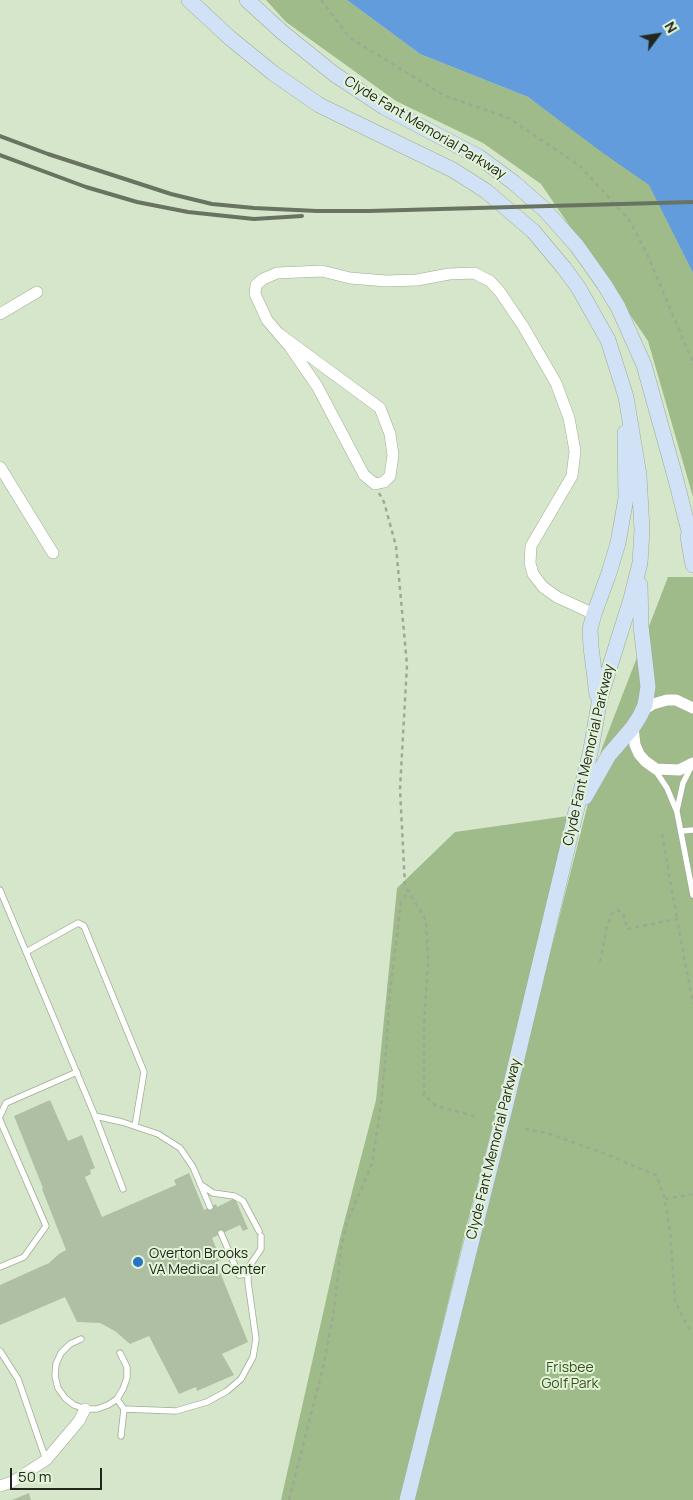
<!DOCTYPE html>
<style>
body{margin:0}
#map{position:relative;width:693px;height:1500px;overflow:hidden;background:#d6e6ca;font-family:Manrope,sans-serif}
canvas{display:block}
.north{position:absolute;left:633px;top:10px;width:50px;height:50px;-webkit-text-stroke:4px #e3f3d7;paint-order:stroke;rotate:59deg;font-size:14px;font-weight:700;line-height:20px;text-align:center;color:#21271d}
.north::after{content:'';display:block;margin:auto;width:18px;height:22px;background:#21271d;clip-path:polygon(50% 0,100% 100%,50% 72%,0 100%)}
.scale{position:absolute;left:10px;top:1468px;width:92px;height:22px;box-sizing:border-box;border:2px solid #21271d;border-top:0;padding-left:6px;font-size:15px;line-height:18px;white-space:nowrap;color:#21271d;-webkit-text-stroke:4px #e3f3d7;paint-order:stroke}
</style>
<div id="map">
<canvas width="693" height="1500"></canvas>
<div class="north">N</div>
<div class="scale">50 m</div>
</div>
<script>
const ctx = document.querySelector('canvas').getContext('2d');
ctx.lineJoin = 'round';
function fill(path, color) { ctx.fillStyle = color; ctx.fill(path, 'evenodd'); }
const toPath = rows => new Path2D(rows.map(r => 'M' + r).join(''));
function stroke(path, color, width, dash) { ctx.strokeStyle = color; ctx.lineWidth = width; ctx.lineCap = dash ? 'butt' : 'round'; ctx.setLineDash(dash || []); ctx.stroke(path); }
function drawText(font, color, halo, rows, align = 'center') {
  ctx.font = font + ' Manrope,sans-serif'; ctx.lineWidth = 4; ctx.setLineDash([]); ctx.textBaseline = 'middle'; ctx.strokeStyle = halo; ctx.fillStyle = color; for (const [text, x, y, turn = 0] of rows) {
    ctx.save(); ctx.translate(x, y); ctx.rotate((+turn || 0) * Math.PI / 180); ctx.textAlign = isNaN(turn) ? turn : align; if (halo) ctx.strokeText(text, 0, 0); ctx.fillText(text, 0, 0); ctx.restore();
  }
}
const green = toPath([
 [266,0,347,0,420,54,528,97,650,185,693,273,693,497,648,341,541,184,483,143,396,101,286,22],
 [668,577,693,577,693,1500,412,1500,602,748],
 [575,815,467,1224,400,1500,281,1500,340,1238,376,1100,397,888,455,832]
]);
const water = toPath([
 [347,0,693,0,693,273,649,185,603,153,528,97,420,54]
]);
const building = toPath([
 [50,1100,68,1141,82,1135,95,1168,90,1170,91,1174,85,1177,102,1217,176,1185,174,1180,189,1173,204,1210,216,1204,217,1207,235,1198,248,1229,243,1231,240,1225,212,1238,221,1260,216,1262,248,1342,222,1354,234,1375,197,1391,196,1387,179,1394,149,1336,130,1344,115,1331,100,1323,77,1322,65,1297,0,1325,0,1285,49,1263,59,1254,66,1250,42,1189,43,1188,14,1116],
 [29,1493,31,1500,12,1500]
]);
const path = toPath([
 [321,0,350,38,445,96,509,118,580,166,630,221,648,256,693,363],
 [379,493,384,502,396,546,407,665,400,789,405,886,426,920,428,961,424,1026,424,1095,436,1106,478,1117],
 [662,834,677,919],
 [600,962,607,926,612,913,617,910,622,912,624,916,627,929,677,919,693,1004],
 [525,1129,547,1133,603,1153,656,1175,664,1196,670,1230,675,1301,688,1327,693,1333],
 [665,1199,693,1194],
 [289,1500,323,1368,334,1310,341,1248,347,1222,372,1164,381,1105,386,1051,390,991,401,902,405,896,409,893]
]);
const lane = toPath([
 [655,770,667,788,677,812,693,895],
 [677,810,683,783,691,767],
 [682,831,693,830],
 [0,890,95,1116,123,1189],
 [26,952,78,923,84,926,144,1072,135,1126],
 [0,1116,6,1103,77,1072],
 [95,1116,122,1122,158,1134,180,1148,193,1167,210,1207],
 [0,1120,46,1226,24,1257,0,1267],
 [200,1184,213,1193,234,1196,243,1201,259,1231],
 [221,1233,239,1275,248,1274],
 [81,1339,70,1344,61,1353,56,1364,55,1376,58,1388,65,1398,74,1405,85,1409,97,1409,108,1405,117,1399,123,1389,127,1378,127,1367,120,1353],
 [0,1351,18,1379,46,1460],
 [117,1399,124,1409,121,1436],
 [124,1409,176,1411,207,1402,227,1391,241,1379,253,1357,256,1339,248,1282,248,1268,261,1249,261,1236]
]);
const street = toPath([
 [0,314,37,292],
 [278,333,380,408,390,434,393,455,390,476,384,482,375,484,364,475,317,386,290,347,278,333,267,320,255,294,256,285,263,279,277,273,322,271,350,278,386,281,417,280,449,274,474,273,490,281,500,292,523,326,556,383,569,418,575,451,572,476,531,546,530,563,533,574,543,587,557,597,594,614],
 [0,467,53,553],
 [643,710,653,704,667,700,676,700,693,708],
 [633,727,635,745,639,754,645,761,656,769,679,770,693,763],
 [0,1486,12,1482,46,1460,79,1421,85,1409]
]);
const secondary = toPath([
 [189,0,230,38,273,73,319,105,453,170,486,191,533,231,564,268,578,287,608,340,626,397,639,475,642,530,640,563,631,599,600,698,591,749,508,1096,407,1500],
 [247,0,282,32,334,74,384,107,479,157,513,182,545,210,577,246,604,284,618,307,644,365,676,480,693,547],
 [688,537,693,565],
 [597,695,591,647,590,629,594,614,609,573,618,543,626,498,625,433],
 [585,797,609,755,633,727,640,716,645,705,648,687,641,626,640,585]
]);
const rail = toPath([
 [0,136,48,154,171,194,212,204,254,208,317,211,369,211,693,202],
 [0,155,86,187,137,202,188,212,254,219,302,216]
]);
const markers = [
 [138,1262,6,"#2874c4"]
];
const streetNames = [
 ["Clyde Fant Memorial Parkway",425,128,31],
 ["Clyde Fant Memorial Parkway",589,755,-77],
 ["Clyde Fant Memorial Parkway",494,1149,-76]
];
const poiNames = [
 ["Overton Brooks",149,1254],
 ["VA Medical Center",149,1270]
];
const parkNames = [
 ["Frisbee",570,1368],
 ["Golf Park",570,1384]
];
fill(green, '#9fbb8a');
fill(water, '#639cdd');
fill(building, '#afbfa4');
stroke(lane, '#9ead92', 7);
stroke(street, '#9ead92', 12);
stroke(secondary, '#9ead92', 16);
stroke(path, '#9daa93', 2.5, [4, 4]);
stroke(lane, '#fff', 5.5);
stroke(street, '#fff', 11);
stroke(secondary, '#d1e2f6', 15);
stroke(rail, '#697362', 4);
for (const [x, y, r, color] of markers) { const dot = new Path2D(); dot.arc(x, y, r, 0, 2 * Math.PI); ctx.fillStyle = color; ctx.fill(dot); stroke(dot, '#e3f3d7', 2); }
drawText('14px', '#21271d', '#e3f3d7', streetNames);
drawText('14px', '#21271d', '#e3f3d7', poiNames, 'left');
drawText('14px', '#37521c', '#e3f3d7', parkNames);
</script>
